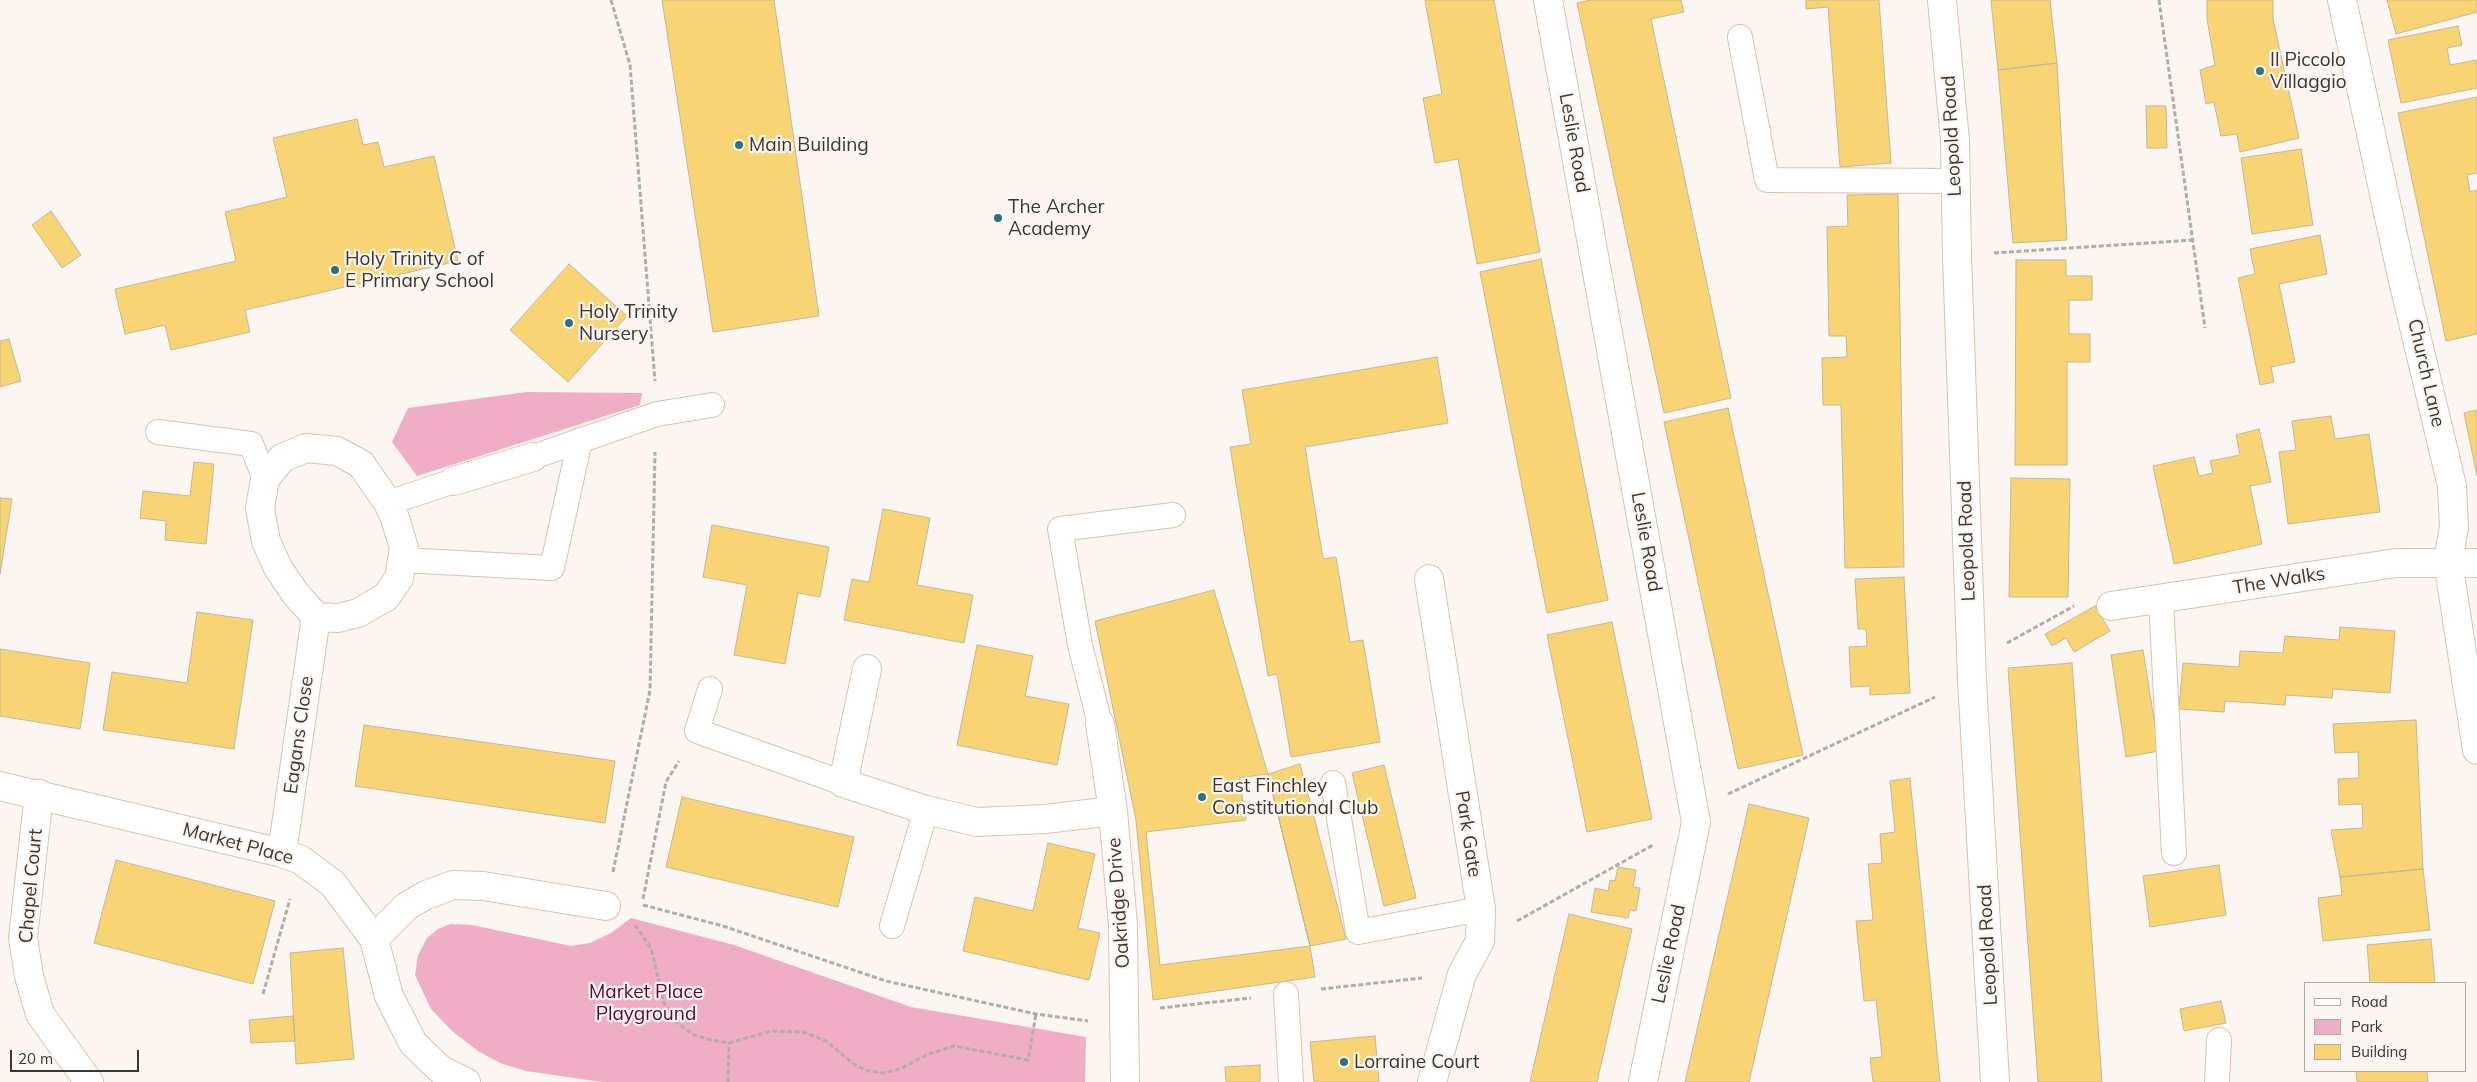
<!DOCTYPE html>
<style>
body{margin:0}
#map{position:relative;width:2477px;height:1082px;overflow:hidden;background:#fcf6f2;font-family:Mulish,sans-serif}
canvas{display:block}
.legend{position:absolute;left:2304px;top:982px;width:162px;height:90px;box-sizing:border-box;background:#fcf6f2;border:1px solid #b1a9a3;margin:0;padding:6px 9px;list-style:none;font-size:15px;color:#40352c}
.legend li{display:flex;align-items:center;gap:10px;height:25px}
.legend b{width:25px;border:1px solid #b1a9a3}
.scale{position:absolute;left:10px;top:1050px;width:129px;height:22px;box-sizing:border-box;border:2px solid #40352c;border-top:0;padding-left:6px;font-size:15px;line-height:18px;white-space:nowrap;color:#40352c;-webkit-text-stroke:4px #fcf6f2;paint-order:stroke}
</style>
<div id="map">
<canvas width="2477" height="1082"></canvas>
<ul class="legend">
<li><b style="height:6px;background:#fff"></b>Road</li>
<li><b style="height:14px;background:#efaec5"></b>Park</li>
<li><b style="height:14px;background:#f8d475"></b>Building</li>
</ul>
<div class="scale">20 m</div>
</div>
<script>
const ctx = document.querySelector('canvas').getContext('2d');
ctx.lineJoin = 'round';
function fill(path, color) { ctx.fillStyle = color; ctx.fill(path, 'evenodd'); }
const toPath = rows => new Path2D(rows.map(r => 'M' + r).join(''));
function stroke(path, color, width, dash) { ctx.strokeStyle = color; ctx.lineWidth = width; ctx.lineCap = dash ? 'butt' : 'round'; ctx.setLineDash(dash || []); ctx.stroke(path); }
function drawText(font, color, halo, rows, align = 'center') {
  ctx.font = font + ' Mulish,sans-serif'; ctx.lineWidth = 4.5; ctx.setLineDash([]); ctx.textBaseline = 'middle'; ctx.strokeStyle = halo; ctx.fillStyle = color; for (const [text, x, y, turn = 0] of rows) {
    ctx.save(); ctx.translate(x, y); ctx.rotate((+turn || 0) * Math.PI / 180); ctx.textAlign = isNaN(turn) ? turn : align; if (halo) ctx.strokeText(text, 0, 0); ctx.fillText(text, 0, 0); ctx.restore();
  }
}
const green = toPath([
 [527,392,642,393,640,405,417,476,392,442,408,408],
 [631,918,734,945,911,1007,1086,1037,1085,1082,602,1082,526,1071,500,1063,478,1051,452,1031,431,1009,415,975,418,955,427,938,438,929,450,924,472,925,571,946,590,943,611,933]
]);
const building = toPath([
 [662,0,774,0,819,316,713,332,662,0],
 [1425,0,1494,0,1540,252,1477,264,1458,159,1435,163,1423,98,1442,94,1425,0],
 [1590,0,1681,0,1684,12,1651,19,1731,398,1664,413,1577,3,1590,0],
 [1806,0,1879,0,1891,163,1840,167,1828,7,1806,9,1806,0],
 [1991,0,2050,0,2057,63,1998,70,1991,0],
 [2207,0,2273,0,2273,19,2299,138,2240,152,2237,134,2221,136,2214,102,2206,104,2200,70,2215,65,2207,19,2207,0],
 [2387,0,2477,0,2477,12,2396,34,2387,0],
 [2458,26,2462,45,2447,48,2450,65,2477,60,2477,88,2401,103,2388,40,2458,26],
 [2057,63,2067,240,2013,243,1998,70,2057,63],
 [2477,97,2477,173,2467,175,2470,192,2477,190,2477,334,2446,341,2398,113,2477,97],
 [2146,106,2166,106,2167,148,2147,148,2146,106],
 [357,119,363,145,378,142,384,167,434,156,458,261,245,310,250,332,171,350,165,325,125,334,115,289,236,261,225,212,287,197,273,138,357,119],
 [2301,149,2313,225,2252,234,2241,158,2301,149],
 [1898,194,1904,567,1845,568,1841,405,1823,405,1822,358,1847,357,1846,336,1829,336,1827,227,1848,226,1847,195,1898,194],
 [51,211,81,255,62,268,32,225,51,211],
 [2320,235,2327,274,2279,284,2295,362,2271,367,2274,382,2260,385,2238,278,2255,274,2250,249,2320,235],
 [1541,259,1608,600,1547,613,1480,272,1541,259],
 [2016,260,2066,260,2066,276,2092,276,2092,300,2069,300,2069,334,2090,334,2090,362,2067,362,2067,465,2015,465,2016,260],
 [569,264,627,316,568,382,510,330,569,264],
 [9,339,21,381,0,387,0,341,9,339],
 [1437,357,1448,423,1305,447,1323,559,1336,557,1350,642,1363,640,1380,742,1291,757,1277,674,1268,676,1230,447,1251,444,1242,390,1437,357],
 [1728,408,1803,755,1738,769,1664,422,1728,408],
 [2477,410,2477,476,2464,413,2477,410],
 [2331,416,2335,439,2369,434,2380,512,2288,524,2279,452,2296,450,2292,421,2331,416],
 [2259,429,2271,482,2250,486,2262,544,2174,564,2153,466,2194,457,2199,476,2213,473,2210,461,2240,455,2236,435,2259,429],
 [194,462,214,464,206,544,165,540,166,521,140,518,143,491,190,496,194,462],
 [2011,478,2070,479,2068,597,2009,597,2011,478],
 [0,498,12,499,0,574,0,498],
 [883,509,930,518,917,585,973,595,964,643,844,620,852,579,869,582,883,509],
 [712,525,829,547,820,597,798,593,785,664,734,655,747,585,703,577,712,525],
 [1904,577,1910,693,1870,695,1870,686,1851,687,1849,647,1867,646,1866,629,1858,629,1855,579,1904,577],
 [1214,590,1268,774,1310,946,1315,977,1153,1000,1136,820,1095,621,1214,590],
 [2095,606,2110,631,2074,652,2066,638,2052,646,2045,634,2095,606],
 [197,612,253,620,234,749,103,730,112,672,187,683,197,612],
 [1612,622,1652,819,1587,832,1547,635,1612,622],
 [2340,627,2395,631,2390,693,2333,689,2332,698,2286,695,2285,705,2225,701,2224,712,2179,709,2183,663,2239,667,2240,651,2283,653,2285,636,2339,640,2340,627],
 [977,645,1033,656,1025,696,1069,704,1057,765,957,745,977,645],
 [0,649,90,663,80,729,0,716,0,649],
 [2143,650,2159,751,2126,757,2111,655,2143,650],
 [2072,663,2102,1082,2038,1082,2008,668,2072,663],
 [2416,720,2423,869,2340,877,2331,830,2363,828,2362,804,2339,805,2338,779,2359,778,2358,752,2335,753,2333,724,2416,720],
 [364,725,615,761,605,823,355,786,364,725],
 [1300,764,1346,939,1310,946,1268,774,1300,764],
 [1384,765,1416,898,1384,906,1352,773,1384,765],
 [1268,774,1310,946,1160,965,1146,832,1246,820,1239,778,1268,774],
 [1910,778,1940,1082,1873,1082,1870,1058,1882,1057,1876,1000,1864,1001,1856,921,1873,920,1868,864,1882,863,1880,834,1895,832,1890,781,1910,778],
 [682,797,854,837,838,907,666,867,682,797],
 [1749,804,1809,818,1749,1082,1685,1082,1749,804],
 [1048,843,1095,854,1078,928,1100,933,1089,980,963,951,975,897,1033,911,1048,843],
 [116,860,275,901,253,984,94,943,116,860],
 [2219,865,2226,915,2150,927,2143,876,2219,865],
 [1618,867,1636,870,1633,887,1640,888,1636,911,1630,910,1628,918,1591,912,1595,888,1608,891,1610,880,1615,881,1618,867],
 [2423,869,2430,930,2323,941,2318,898,2342,895,2340,877,2423,869],
 [1569,914,1632,929,1597,1082,1530,1082,1569,914],
 [2431,939,2435,983,2370,983,2367,945,2431,939],
 [343,948,354,1059,296,1064,290,953,343,948],
 [2221,1001,2226,1023,2184,1031,2180,1009,2221,1001],
 [293,1016,295,1041,251,1043,249,1020,293,1016],
 [1375,1036,1379,1082,1314,1082,1310,1042,1375,1036],
 [1260,1065,1260,1082,1226,1082,1225,1067,1260,1065],
 [2356,1071,2427,1071,2428,1082,2357,1082,2356,1071]
]);
const path = toPath([
 [611,0,630,65,655,381],
 [2159,0,2205,328],
 [1994,253,2193,240],
 [2007,643,2074,606],
 [1728,794,1935,697],
 [613,872,650,690,655,452],
 [643,899,666,782,679,761],
 [643,905,723,926,886,981,1036,1014,1088,1021],
 [1517,921,1653,845],
 [635,925,651,948,664,1003,677,1023,694,1035,711,1040,729,1043,771,1031,803,1032,826,1041,855,1065,868,1071,884,1073,900,1069,926,1055,954,1046,1028,1060,1036,1014],
 [1321,989,1422,978],
 [263,994,290,899],
 [1160,1008,1251,998],
 [728,1082,729,1043]
]);
const service = toPath([
 [1740,37,1767,180,1956,181],
 [158,432,251,444,265,479],
 [533,457,657,414,712,405],
 [388,503,454,481],
 [402,560,552,568,580,440],
 [2161,600,2174,853],
 [710,689,697,731,843,783],
 [1100,724,1080,645,1060,529,1173,515],
 [1333,783,1358,932,1481,909],
 [892,926,926,810],
 [1286,994,1291,1082],
 [2217,1082,2219,1040]
]);
const pedestrian = toPath([
 [454,481,533,457]
]);
const minor = toPath([
 [1548,0,1696,822,1643,1082],
 [1942,0,1955,141,1957,256,1972,680,1995,1082],
 [1429,579,1481,909,1480,941,1462,974,1432,1082],
 [2111,606,2396,563,2477,563],
 [867,669,843,783,926,810,977,822,1045,819,1113,811],
 [1100,724,1113,811,1123,926,1125,1082],
 [0,786,282,853,301,860,333,884,374,939,407,906,426,895,453,885,483,886,606,906],
 [39,794,23,938,29,976,40,1014,89,1082],
 [282,853,316,617,295,593,278,568,266,541,260,508,265,479,282,458,306,448,337,451,361,464,388,503,395,518,404,548,399,578,386,597,358,613,338,618,316,617],
 [374,939,389,996,413,1043,441,1070,466,1082]
]);
const tertiary = toPath([
 [2342,0,2401,272,2452,486,2454,527,2448,561,2477,750]
]);
const markers = [
 [2260,71,5,"#2c7280"],
 [739,145,5,"#2c7280"],
 [998,218,5,"#2c7280"],
 [335,270,5,"#2c7280"],
 [569,323,5,"#2c7280"],
 [1202,797,5,"#2c7280"],
 [1344,1062,5,"#2c7280"]
];
const poiNames = [
 ["Il Piccolo",2270,60],
 ["Villaggio",2270,82],
 ["Main Building",749,145],
 ["The Archer",1008,207],
 ["Academy",1008,229],
 ["Holy Trinity C of",345,259],
 ["E Primary School",345,281],
 ["Holy Trinity",579,312],
 ["Nursery",579,334],
 ["East Finchley",1212,786],
 ["Constitutional Club",1212,808],
 ["Lorraine Court",1354,1062]
];
const streetNames = [
 ["Leopold Road",1952,136,-93],
 ["Leslie Road",1574,143,80],
 ["Church Lane",2426,373,77],
 ["Leopold Road",1967,541,-92],
 ["Leslie Road",1646,542,80],
 ["The Walks",2279,581,-9],
 ["Eagans Close",299,735,-82],
 ["Park Gate",1468,834,81],
 ["Market Place",238,844,15],
 ["Chapel Court",31,886,-85],
 ["Oakridge Drive",1119,903,-94],
 ["Leopold Road",1988,945,-93],
 ["Leslie Road",1669,954,-78]
];
const parkNames = [
 ["Market Place",646,992],
 ["Playground",646,1014]
];
fill(green, '#efaec5');
fill(building, '#f8d475');
stroke(building, '#c3b799', 1);
stroke(service, '#ddc0ab', 26);
stroke(pedestrian, '#ddc0ab', 30);
stroke(minor, '#ddc0ab', 30);
stroke(tertiary, '#ddc0ab', 30);
stroke(path, '#b4aca6', 3, [5, 2.5]);
stroke(service, '#fff', 24);
stroke(pedestrian, '#fff', 28);
stroke(minor, '#fff', 28);
stroke(tertiary, '#fff', 28);
for (const [x, y, r, color] of markers) { const dot = new Path2D(); dot.arc(x, y, r, 0, 2 * Math.PI); ctx.fillStyle = color; ctx.fill(dot); stroke(dot, '#fcf6f2', 2); }
drawText('19px', '#40352c', '#fcf6f2', poiNames, 'left');
drawText('19px', '#40352c', '#fcf6f2', streetNames);
drawText('19px', '#5b0632', '#fcf6f2', parkNames);
</script>
